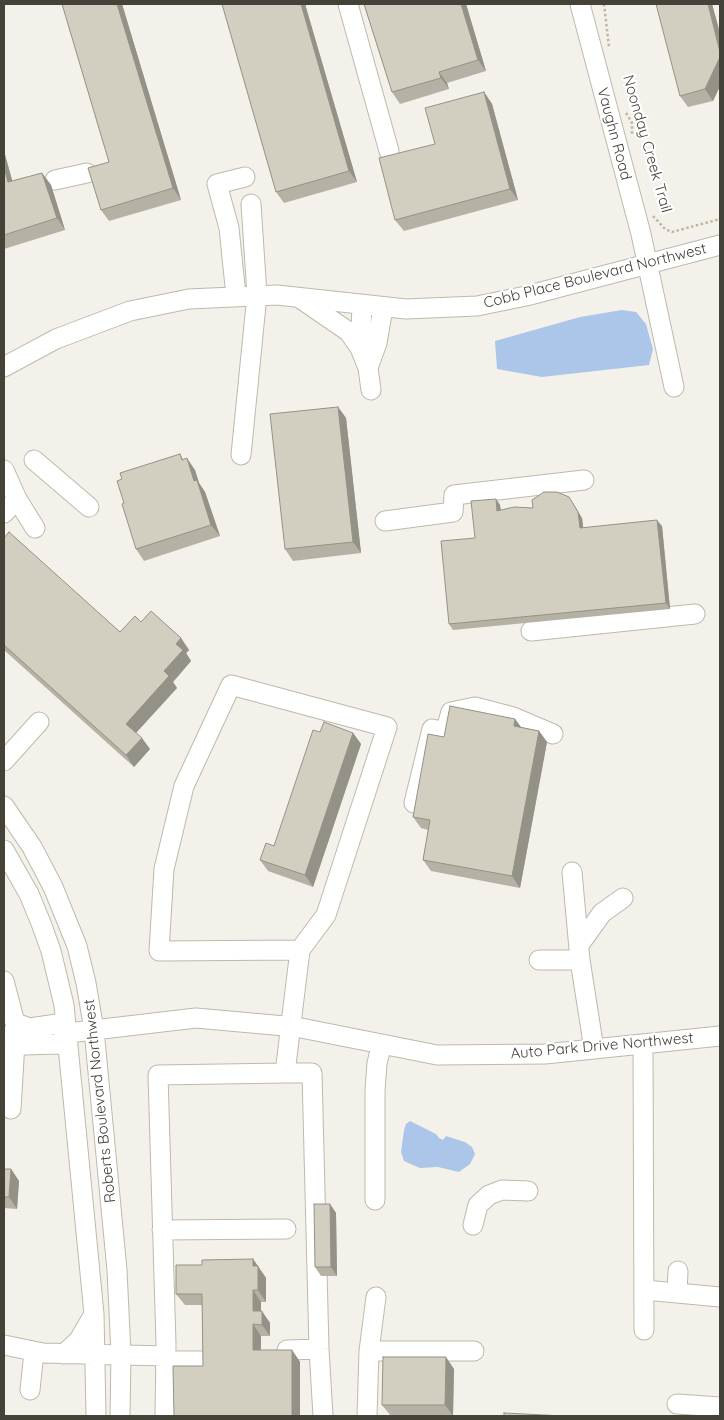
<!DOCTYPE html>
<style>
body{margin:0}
#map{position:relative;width:724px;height:1420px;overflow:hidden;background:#f3f1e9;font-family:Quicksand,sans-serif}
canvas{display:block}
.frame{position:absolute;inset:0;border:5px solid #454238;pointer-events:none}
</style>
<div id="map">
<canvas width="724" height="1420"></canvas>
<div class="frame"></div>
</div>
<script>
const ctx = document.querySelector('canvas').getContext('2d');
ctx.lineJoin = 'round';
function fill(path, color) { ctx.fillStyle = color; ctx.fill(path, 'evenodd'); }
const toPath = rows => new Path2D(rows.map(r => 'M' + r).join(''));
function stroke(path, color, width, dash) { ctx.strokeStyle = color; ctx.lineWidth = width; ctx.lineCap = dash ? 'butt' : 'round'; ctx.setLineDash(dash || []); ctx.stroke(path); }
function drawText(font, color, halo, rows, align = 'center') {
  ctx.font = font + ' Quicksand,sans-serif'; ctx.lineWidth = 4.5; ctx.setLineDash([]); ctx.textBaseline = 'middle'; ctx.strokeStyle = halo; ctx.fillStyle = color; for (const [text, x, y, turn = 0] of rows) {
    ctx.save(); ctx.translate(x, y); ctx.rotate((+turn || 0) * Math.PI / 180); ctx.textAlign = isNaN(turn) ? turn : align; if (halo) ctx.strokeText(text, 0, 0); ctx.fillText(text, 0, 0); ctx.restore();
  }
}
const water = toPath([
 [622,310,636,312,646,324,653,349,649,365,542,377,497,369,495,341,580,317],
 [410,1121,436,1134,439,1138,443,1140,446,1136,465,1142,472,1147,475,1154,470,1164,459,1172,438,1167,420,1168,404,1161,401,1152,404,1130,406,1124]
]);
const path = toPath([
 [604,4,609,47],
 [626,113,632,123,632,134],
 [653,216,665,229,672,232,720,219]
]);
const minor = toPath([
 [348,4,389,151],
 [580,4,641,234,674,387],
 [55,180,87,173],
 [236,296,229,228,217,184,245,177],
 [301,299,349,332,360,348,368,368,371,390],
 [360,348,362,306],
 [4,367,56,339,130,311,189,299,277,295,406,309,477,306,526,296,720,245],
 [368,368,377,343,383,308],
 [241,455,257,295,251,204],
 [34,460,89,507],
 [4,470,17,499,35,528],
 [4,513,17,499],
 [385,521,453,512,454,495,584,480],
 [531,631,695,614],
 [4,761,39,722],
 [414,803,432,729,445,732,451,712,475,707,513,717,553,734],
 [4,806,32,847,53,887,77,946,86,983,94,1030,117,1270,121,1354,120,1416],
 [4,850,29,894,41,923,51,951,64,1005,94,1314,96,1416],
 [572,872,580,960,594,1049],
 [579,945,602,913,623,898],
 [539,960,580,960],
 [4,981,15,1023,30,1028,57,1024,68,1033],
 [68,1033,196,1018,296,1027,437,1055,545,1054,720,1036],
 [5,1036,24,1045,59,1044,68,1033],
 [643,1045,644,1330],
 [285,1073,300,950,159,951,164,869,184,786,231,685,387,727,326,915,300,950],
 [11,1109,15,1042,20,1026],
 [375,1200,375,1091,377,1063,382,1044],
 [473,1225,478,1205,489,1195,502,1190,528,1191],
 [162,1230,286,1229],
 [645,1290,720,1297],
 [677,1293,678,1271],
 [4,1345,43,1353,166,1356],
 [287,1350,319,1349],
 [369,1351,474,1351],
 [64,1354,79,1340,94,1314],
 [166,1361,203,1361],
 [30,1390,34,1352],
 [677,1404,720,1407],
 [165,1416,166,1344,158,1075,285,1073,312,1073,319,1349,323,1416],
 [367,1416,369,1351,376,1297]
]);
const wall = toPath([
 [62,4,122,4,181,200,109,221,101,210,109,162],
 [222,4,305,4,357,182,284,203,276,192],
 [364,4,466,4,486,71,447,83,449,89,400,104,392,92],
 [712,4,720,33,720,86,713,101,688,107,680,96],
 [484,92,492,104,518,200,404,231,395,220,435,144],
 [4,151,12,181,42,173,51,185,65,230,4,249],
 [338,407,346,418,361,553,293,561,285,549],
 [180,454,183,459,195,470,199,483,205,492,220,536,144,561,136,549,124,503,122,479],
 [496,499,500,505,501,510,582,518,583,528,662,526,670,609,453,630,449,624,475,538],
 [4,538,120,632,141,622,181,638,189,650,186,653,191,661,173,682,177,688,136,733,150,749,134,767,4,650],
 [515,719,521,727,539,731,547,742,520,888,431,871,423,860,428,830,421,828,413,817,444,737],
 [320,732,353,733,361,744,313,887,268,871,260,860,274,846],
 [4,1169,11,1169,19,1181,17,1209,4,1208],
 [330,1204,336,1213,337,1276,321,1276,315,1267],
 [253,1259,266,1278,266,1302,261,1302,261,1311,270,1323,270,1336,261,1336,261,1350,292,1350,300,1362,203,1366,202,1305,185,1305,176,1294,202,1265],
 [454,1369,453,1416,391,1416,382,1405]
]);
const shadedWall = toPath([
 [117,4,122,4,181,200,173,188],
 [301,4,305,4,357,182,349,171],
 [461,4,466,4,486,71,478,60],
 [708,4,712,4,720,33,720,52],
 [720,57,720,86,713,101,705,89],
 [439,72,447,83,449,89,441,78],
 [484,92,492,104,518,200,510,189],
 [4,151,16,194,8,182,4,168],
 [42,173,51,185,65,230,57,218],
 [338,407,346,418,361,553,353,542],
 [187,458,195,470,199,483,205,492,220,536,211,525,194,481],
 [496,499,500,505,501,517,497,511],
 [573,503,582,518,584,534,580,528],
 [657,520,662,526,670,609,666,603],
 [181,638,189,650,186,653,191,661,173,682,177,688,134,735,126,724,164,671,176,644],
 [515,719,523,730,514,726],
 [539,731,547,742,520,888,512,876],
 [353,733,361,744,313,887,305,875],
 [142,738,150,749,134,767,126,755],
 [11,1169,19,1181,17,1209,9,1197],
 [330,1204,336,1213,337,1276,331,1267],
 [253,1259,266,1278,266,1302,258,1290,253,1266],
 [253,1290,261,1302,261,1323,253,1311],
 [262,1311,270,1323,270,1336,262,1325],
 [253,1324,261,1336,261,1362,253,1350],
 [292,1350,300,1362,300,1416,292,1416],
 [446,1357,454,1369,453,1416,445,1405]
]);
const building = toPath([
 [62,4,117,4,173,188,101,210,88,168,109,162,62,4],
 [222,4,301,4,349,171,276,192,222,4],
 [364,4,461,4,478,60,439,72,441,78,392,92,364,4],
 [656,4,708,4,720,52,720,57,705,89,680,96,656,4],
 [484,92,510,189,395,220,379,158,435,144,425,108,484,92],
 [4,168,8,182,42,173,57,218,4,235,4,168],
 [338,407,353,542,285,549,270,414,338,407],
 [180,454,182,460,187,458,194,481,197,480,211,525,136,549,122,504,124,503,117,481,122,479,120,473,180,454],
 [544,492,557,492,569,497,578,512,580,528,657,520,666,603,449,624,441,541,475,538,471,501,496,499,497,511,514,507,533,508,532,500,544,492],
 [9,532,120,632,135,616,141,622,151,611,181,638,176,644,183,650,164,671,169,676,126,724,142,738,126,755,4,645,4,538,9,532],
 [450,706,515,719,514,726,539,731,512,876,423,860,430,820,413,817,428,734,444,737,450,706],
 [324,722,353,733,305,875,260,860,266,843,274,846,313,730,320,732,324,722],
 [4,1169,11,1169,9,1197,4,1197,4,1169],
 [314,1204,330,1204,331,1267,315,1267,314,1204],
 [253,1259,253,1266,258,1266,258,1290,253,1290,253,1311,262,1311,262,1325,253,1324,253,1350,292,1350,292,1416,174,1416,173,1366,203,1366,202,1294,176,1294,176,1265,202,1265,202,1260,253,1259],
 [383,1357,446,1357,445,1405,382,1405,383,1357],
 [504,1413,564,1416,504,1416,504,1413]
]);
const streetNames = [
 ["Vaughn Road",614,134,75],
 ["Noonday Creek Trail",647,144,74],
 ["Cobb Place Boulevard Northwest",595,276,-14],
 ["Auto Park Drive Northwest",602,1046,-5],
 ["Roberts Boulevard Northwest",100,1101,-96]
];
fill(water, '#acc6e9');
stroke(minor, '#bdbaac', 21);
stroke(path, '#bdb89f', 2.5, [2.5, 2.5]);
stroke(minor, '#fff', 19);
fill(wall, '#b5b2a5');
fill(shadedWall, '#949186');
fill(building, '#d3cfc0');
stroke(building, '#949186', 1);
drawText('15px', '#454238', '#fff', streetNames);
</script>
